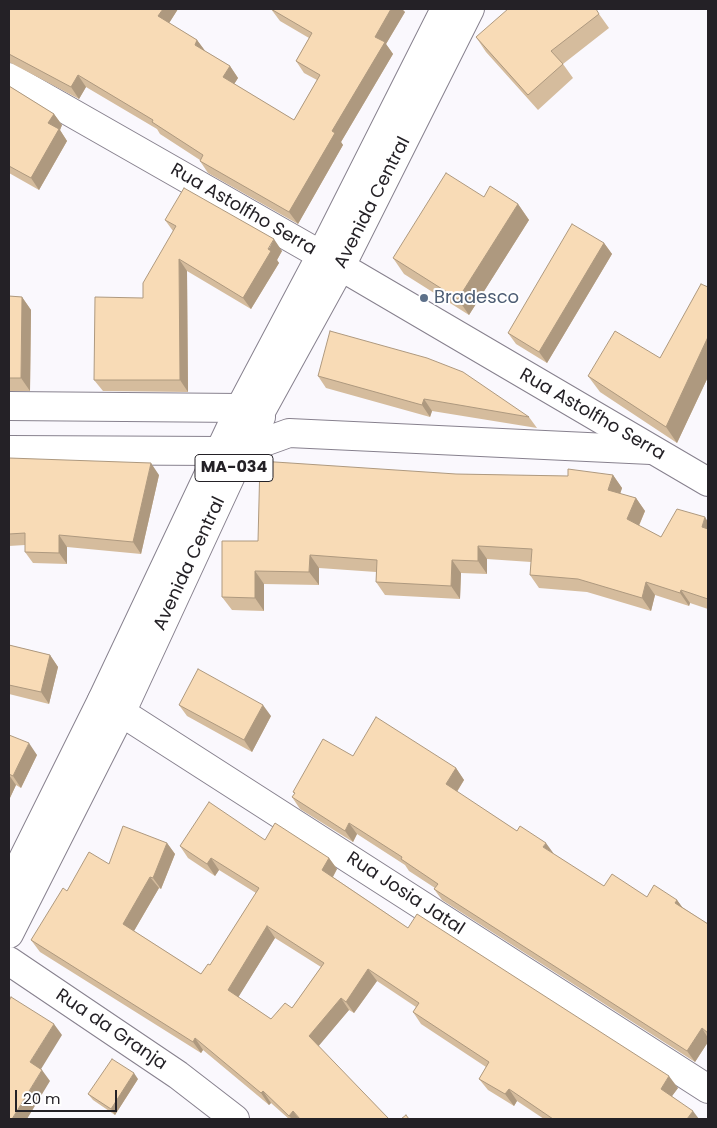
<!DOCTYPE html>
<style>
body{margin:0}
#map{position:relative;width:717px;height:1128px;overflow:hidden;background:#faf8fd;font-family:Poppins,sans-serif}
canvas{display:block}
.frame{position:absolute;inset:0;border:10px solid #242126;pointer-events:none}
.scale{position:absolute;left:15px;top:1090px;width:102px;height:22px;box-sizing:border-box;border:2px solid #242126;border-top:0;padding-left:6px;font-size:15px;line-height:18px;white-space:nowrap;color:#242126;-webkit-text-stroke:4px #fff;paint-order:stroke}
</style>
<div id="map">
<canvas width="717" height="1128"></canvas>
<div class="frame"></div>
<div class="scale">20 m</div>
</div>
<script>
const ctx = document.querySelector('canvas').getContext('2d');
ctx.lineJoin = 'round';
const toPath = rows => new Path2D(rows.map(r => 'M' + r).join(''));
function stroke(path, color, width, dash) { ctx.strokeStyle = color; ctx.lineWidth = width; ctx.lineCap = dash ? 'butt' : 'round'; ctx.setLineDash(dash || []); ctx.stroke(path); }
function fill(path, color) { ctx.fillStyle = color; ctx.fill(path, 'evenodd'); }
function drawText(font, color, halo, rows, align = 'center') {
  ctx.font = font + ' Poppins,sans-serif'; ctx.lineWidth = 4; ctx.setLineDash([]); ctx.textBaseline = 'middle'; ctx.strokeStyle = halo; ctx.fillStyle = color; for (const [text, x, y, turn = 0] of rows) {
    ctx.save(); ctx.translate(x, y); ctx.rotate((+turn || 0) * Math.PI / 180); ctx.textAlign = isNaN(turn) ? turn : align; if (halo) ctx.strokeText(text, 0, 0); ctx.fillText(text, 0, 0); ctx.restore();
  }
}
const street = toPath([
 [9,77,321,255],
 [9,406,240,408,261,417],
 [9,450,220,451,242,450,289,433,651,450],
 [102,700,708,1089],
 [9,961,178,1075,235,1119]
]);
const secondary = toPath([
 [321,255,708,482]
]);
const primary = toPath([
 [9,887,102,700,240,408,321,255,445,9],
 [9,934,121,713,259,415,341,266,470,9]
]);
const wall = toPath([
 [9,9,178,9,169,23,197,40,205,51,230,66,238,78,234,84,294,120,317,80,304,73,296,61,309,38,280,21,271,9,402,9,405,12,386,44,393,54,341,142,343,145,298,224,208,173,200,161,200,160,160,134,157,129,86,87,79,99,9,62],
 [599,14,609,28,563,64,573,78,538,110,486,52,476,37],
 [9,86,54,114,62,125,60,130,67,141,39,190,9,173],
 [484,197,518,204,529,220,469,315,404,274,393,258],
 [165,220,282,251,277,260,279,263,251,309,187,271,188,392,103,391,94,380,143,298,173,231],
 [604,243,612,254,547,363,516,344,508,333],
 [708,287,708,377,677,443,600,392,588,376,660,358],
 [9,296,22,297,31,310,30,391,9,391],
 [318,376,529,417,537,428,432,411,430,417,326,388],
 [9,458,159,475,141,554,67,547,67,564,33,563,25,552,25,545,9,546],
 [456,474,568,476,613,475,622,488,620,494,636,498,645,511,639,526,661,537,708,522,708,609,690,603,689,606,655,595,651,611,587,592,539,588,530,575,531,562,487,559,487,574,461,573,460,599,385,595,376,582,376,572,319,568,319,585,264,584,264,611,232,610,222,597,258,541],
 [9,645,50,655,58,667,49,704,9,694],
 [179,705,271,716,252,752,187,716],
 [9,735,37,755,21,788,16,785,9,800],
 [353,756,456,768,464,780,457,792,517,831,604,886,647,897,677,900,682,907,708,924,708,1042,695,1062,442,900,434,889,435,888,409,871,405,865,357,834,353,842,300,809,292,797,295,794,293,792],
 [265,840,329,858,337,869,333,877,408,928,678,1088,672,1096,699,1119,544,1119,517,1101,514,1106,488,1090,479,1079,486,1067,421,1024,413,1012,416,1007,377,981,354,1013,349,1010,318,1046,389,1119,289,1119,271,1103,269,1105,203,1050,201,1053,40,952,31,940,67,891,109,864,167,843,175,854,161,889,159,888,134,931,201,974,210,965,256,893,219,870,215,876,188,858,180,846],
 [275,938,321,967,292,1008,271,1019,238,997],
 [138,1079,115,1115,93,1100,88,1094]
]);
const shadedWall = toPath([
 [163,9,178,9,166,28,158,16],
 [391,9,402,9,405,12,386,44,393,54,341,142,343,145,298,224,289,212,375,37],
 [197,40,206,52,195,45],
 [230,66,238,78,231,89,223,77],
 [78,75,86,87,79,99,71,87],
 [54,114,62,125,60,130,67,141,39,190,31,178,48,123],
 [518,204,529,220,469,315,458,299],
 [274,239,282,251,277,260,279,263,251,309,243,298],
 [604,243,612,254,547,363,539,352],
 [179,259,187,271,188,392,180,380],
 [22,297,31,310,30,391,21,378],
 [708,337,708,377,677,443,666,427],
 [424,399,432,411,430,417,422,405],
 [151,463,159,475,141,554,133,542],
 [613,475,622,488,617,503,608,490],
 [636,498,645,511,636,532,627,519],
 [705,517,708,522,708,536,702,527],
 [59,535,67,547,67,564,59,553],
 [478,546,487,559,487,574,478,561],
 [310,555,319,568,319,585,309,572],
 [452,560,461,573,460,599,451,586],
 [255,571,264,584,264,611,255,598],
 [646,582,655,595,651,611,642,598],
 [681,590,690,603,689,606,680,593],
 [50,655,58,667,49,704,41,692],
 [263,705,271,716,252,752,244,740],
 [29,743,37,755,21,788,13,776],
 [456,768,464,780,454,796,446,784],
 [9,775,16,785,9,800],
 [349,823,357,834,353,842,345,831],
 [167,843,175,854,161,889,153,878],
 [546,843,554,854,543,847],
 [211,858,219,870,215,876,207,864],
 [329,858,337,869,330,882,322,870],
 [150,877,159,888,131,936,123,924],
 [677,900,685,911,675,903],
 [267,926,275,938,236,1001,228,990],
 [368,969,377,981,354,1013,346,1002],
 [341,998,349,1010,317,1048,309,1036],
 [54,1024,62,1035,38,1074,30,1062],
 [702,1028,708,1038,708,1042,695,1062,687,1051],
 [195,1038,203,1050,201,1053,193,1042],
 [42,1070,50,1081,27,1119,12,1119],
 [134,1073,138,1079,115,1115,111,1109],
 [669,1076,678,1088,669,1100,661,1089],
 [509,1089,517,1101,514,1106,505,1094],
 [263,1091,271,1103,269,1105,261,1093],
 [293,1111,299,1119,292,1119,289,1116],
 [693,1111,699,1119,687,1119]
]);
const building = toPath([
 [9,9,163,9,158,16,197,40,195,45,230,66,223,77,294,120,320,75,296,61,312,33,271,9,391,9,375,37,385,42,332,131,335,133,289,212,200,161,203,155,152,122,153,120,78,75,71,87,9,54,9,9],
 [508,9,596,9,599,14,551,51,563,64,528,95,476,37,508,9],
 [9,86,54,114,48,123,59,129,31,178,9,166,9,86],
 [446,173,484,197,490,186,518,204,458,299,393,258,446,173],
 [184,188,274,239,268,249,271,251,243,298,179,259,180,380,94,380,95,297,143,298,143,283,176,226,165,220,184,188],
 [572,224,604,243,539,352,508,333,572,224],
 [701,284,708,287,708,337,666,427,588,376,615,331,660,358,701,284],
 [9,296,22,297,21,378,9,378,9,296],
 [330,331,427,358,463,372,529,417,424,399,422,405,318,376,330,331],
 [9,458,151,463,133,542,59,535,59,553,25,552,25,533,9,534,9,458],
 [260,461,456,474,568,476,568,469,613,475,608,490,636,498,627,519,661,537,677,509,705,517,702,527,708,529,708,599,681,590,680,593,646,582,642,598,578,579,530,575,532,549,478,546,478,561,452,560,451,586,376,582,377,560,310,555,309,572,255,571,255,598,222,597,222,541,258,541,260,461],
 [9,645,50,655,41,692,9,685,9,645],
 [198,669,263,705,244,740,179,705,198,669],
 [376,717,456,768,446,784,517,831,520,826,546,843,543,847,604,886,612,874,647,897,654,885,677,900,675,903,708,924,708,1033,702,1028,687,1051,434,889,438,884,401,859,402,857,349,823,345,831,292,797,295,793,293,792,323,739,353,756,376,717],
 [9,735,29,743,13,776,9,774,9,735],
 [209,802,265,840,275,823,329,858,322,870,408,928,417,914,669,1076,661,1089,693,1111,687,1119,553,1119,509,1089,505,1094,479,1079,489,1062,413,1012,419,1003,368,969,346,1002,341,998,309,1036,389,1119,300,1119,293,1111,289,1116,263,1091,261,1093,195,1038,193,1042,31,940,63,888,67,891,89,852,109,864,123,826,167,843,153,878,150,877,123,924,201,974,208,964,210,965,259,888,211,858,207,864,180,846,209,802],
 [267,926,324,963,292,1008,285,1003,271,1019,228,990,267,926],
 [11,997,54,1024,30,1062,42,1070,12,1119,9,1119,9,1001,11,997],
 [112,1059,134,1073,111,1109,88,1094,112,1059],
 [406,1115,409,1119,401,1119,406,1115]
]);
const markers = [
 [424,298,5,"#5c6f8a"]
];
const shields = [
 [234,468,78]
];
const shieldNames = [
 ["MA-034",234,468]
];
const streetNames = [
 ["Avenida Central",373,203,-63],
 ["Rua Astolfho Serra",243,210,30],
 ["Rua Astolfho Serra",592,415,30],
 ["Avenida Central",190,564,-65],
 ["Rua Josia Jatal",405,894,33],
 ["Rua da Granja",111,1030,34]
];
const serviceNames = [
 ["Bradesco",434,298]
];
stroke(street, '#87818e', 30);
stroke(secondary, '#87818e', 30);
stroke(primary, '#87818e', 30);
stroke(street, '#fff', 28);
stroke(secondary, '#fff', 28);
stroke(primary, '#fff', 28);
fill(wall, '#d5bc9d');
fill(shadedWall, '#ae997f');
fill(building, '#f8dbb6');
stroke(building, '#ae997f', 1);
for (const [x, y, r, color] of markers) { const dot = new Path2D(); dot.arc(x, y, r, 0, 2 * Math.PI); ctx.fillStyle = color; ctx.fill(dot); stroke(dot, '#fff', 2); }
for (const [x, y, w] of shields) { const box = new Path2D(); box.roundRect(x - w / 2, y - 13.5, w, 27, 4); ctx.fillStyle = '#fff'; ctx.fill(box); stroke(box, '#242126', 1); }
drawText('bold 16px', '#242126', null, shieldNames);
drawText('18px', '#242126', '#fff', streetNames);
drawText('18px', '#4e5e75', '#fff', serviceNames, 'left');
</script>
